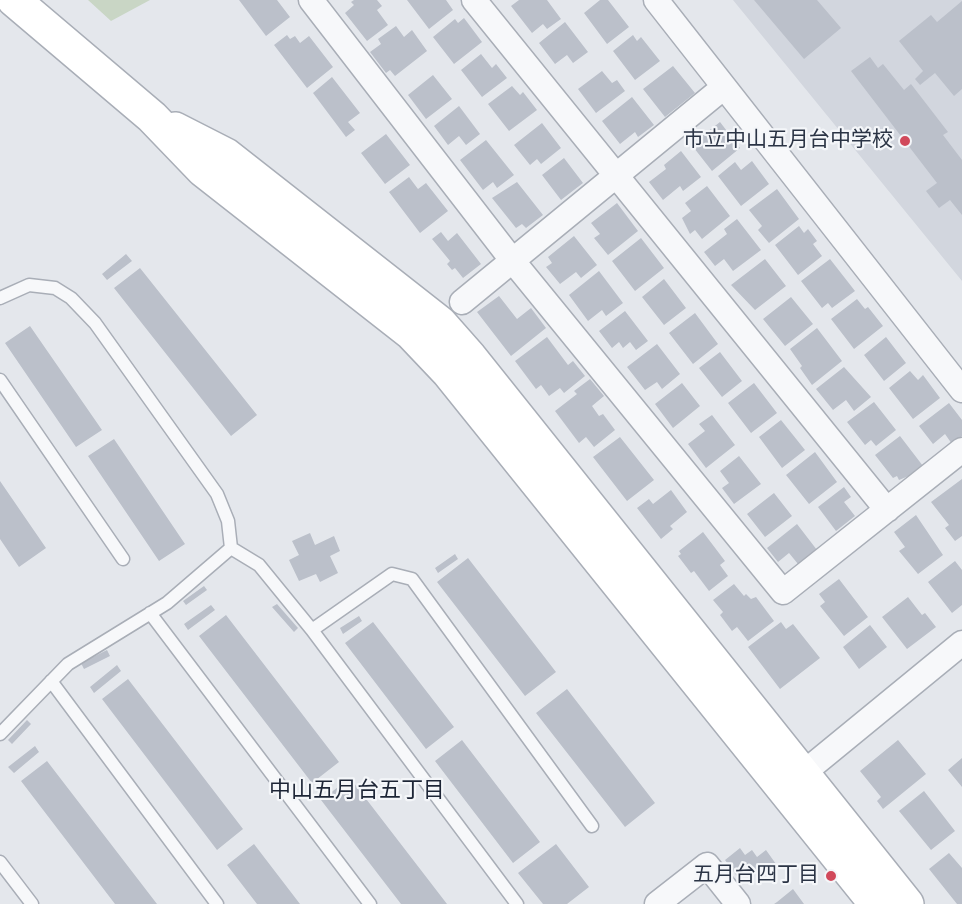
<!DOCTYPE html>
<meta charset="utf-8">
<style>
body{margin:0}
canvas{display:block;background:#e4e7ec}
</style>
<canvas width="962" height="904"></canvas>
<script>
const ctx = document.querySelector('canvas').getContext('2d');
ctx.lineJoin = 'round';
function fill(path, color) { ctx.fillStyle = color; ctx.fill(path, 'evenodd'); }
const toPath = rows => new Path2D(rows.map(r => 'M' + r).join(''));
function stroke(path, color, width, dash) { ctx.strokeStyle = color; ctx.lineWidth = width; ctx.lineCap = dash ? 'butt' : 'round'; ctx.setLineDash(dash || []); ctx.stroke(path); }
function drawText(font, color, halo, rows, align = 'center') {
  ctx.font = font + ' Jost,"Noto Sans JP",sans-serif'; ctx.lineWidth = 4.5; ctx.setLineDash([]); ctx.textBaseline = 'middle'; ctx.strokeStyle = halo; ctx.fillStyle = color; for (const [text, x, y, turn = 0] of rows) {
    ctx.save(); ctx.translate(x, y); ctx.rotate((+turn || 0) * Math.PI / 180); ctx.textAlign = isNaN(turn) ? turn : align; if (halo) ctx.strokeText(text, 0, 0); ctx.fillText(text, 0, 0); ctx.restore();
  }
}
const built = toPath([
 [733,0,962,0,962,281]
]);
const green = toPath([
 [88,0,150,0,111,21]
]);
const building = toPath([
 [239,0,277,0,290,17,266,36],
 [354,0,377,0,382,6,377,10,388,25,367,41,345,13,354,5,351,2],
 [407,0,446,0,453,10,429,29],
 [519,0,547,0,561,19,547,29,543,24,532,33,511,6],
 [600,0,608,0,629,27,607,44,584,13],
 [754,0,817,0,841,28,804,59],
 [962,1,962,89,954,96,935,73,920,85,915,79,923,71,899,41,931,15,937,22],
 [464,18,482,42,454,64,433,37,455,19,458,23],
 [565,22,588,52,573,63,567,55,555,64,539,43],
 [396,26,404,37,412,30,427,51,395,76,390,70,386,73,370,52,381,44,378,39],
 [287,35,290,39,295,36,300,43,309,36,333,67,307,88,274,45],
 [633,35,637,41,641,37,660,61,635,80,613,51],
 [481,54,492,68,496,64,507,78,482,97,461,70],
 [870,57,878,68,883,64,904,90,911,84,948,132,943,135,962,160,962,215,950,200,939,208,926,191,937,183,851,71],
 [673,66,695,93,665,117,643,89],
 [602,71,612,83,617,80,625,91,596,113,578,89],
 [433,75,452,99,426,119,408,95],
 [332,77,360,113,348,122,355,130,346,137,313,93],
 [512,86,520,95,523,92,537,110,509,131,488,104],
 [632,97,654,125,638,137,635,132,620,144,602,121],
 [459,106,480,134,466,145,459,136,448,145,434,126],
 [720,122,740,148,712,171,694,148,700,144,697,140],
 [542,123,561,148,541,164,537,159,530,165,514,145],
 [386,134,410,165,385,184,361,153],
 [486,140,514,175,497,188,493,182,483,190,460,160],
 [681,151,701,177,683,191,680,186,663,200,649,182,666,169,664,165],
 [564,158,583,183,561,200,542,175],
 [752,161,769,184,741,206,718,176,735,162,741,170],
 [409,177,418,189,426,183,448,211,420,233,389,192],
 [517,182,543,215,526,228,522,224,516,228,492,198],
 [707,186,730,216,702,239,695,230,690,234,682,218,691,211,685,203],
 [777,189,799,219,769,243,758,230,762,226,749,210],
 [617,203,638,231,608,255,594,238,600,234,591,223],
 [737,219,761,250,733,271,724,259,715,266,704,252,727,234,724,229],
 [799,226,804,233,808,229,817,241,813,244,822,256,798,275,775,245],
 [441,232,448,241,457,233,481,264,463,278,455,268,452,270,447,264,450,261,432,239],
 [574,236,597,265,581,278,576,272,560,284,546,267,552,263,548,257],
 [641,238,664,268,635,291,612,261],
 [126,254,132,261,107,280,102,274],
 [765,259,786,286,755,310,731,285],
 [830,259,855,291,832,308,828,303,822,308,801,281],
 [140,268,257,415,231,436,114,288],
 [599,271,623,303,606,316,602,310,588,321,569,295],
 [664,279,686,308,664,325,642,297],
 [499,296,517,319,531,308,546,328,511,356,477,312],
 [791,297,813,324,785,346,763,319],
 [857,299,865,309,868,307,883,326,854,349,831,319],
 [625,311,648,341,636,350,630,342,623,348,619,342,612,348,599,331],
 [695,313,718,344,693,364,669,333],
 [30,326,102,430,76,447,5,343],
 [817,328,842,361,812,385,800,368,802,366,790,349],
 [547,337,568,365,573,361,585,376,564,393,560,388,549,396,541,385,536,389,515,361],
 [886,337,906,363,884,381,864,355],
 [657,344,680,374,662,389,657,382,645,390,627,367],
 [720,352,742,381,722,397,699,368],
 [844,367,871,397,854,411,846,400,833,410,816,389],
 [910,371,918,380,923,375,940,398,913,419,889,388],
 [590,379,604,396,592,406,599,416,603,414,615,430,594,447,586,437,579,443,555,411,577,394,574,391],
 [682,383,700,406,673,428,655,404],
 [754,383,777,413,751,433,728,403],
 [874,402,896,430,876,446,871,440,865,445,847,422],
 [949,403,962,420,962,436,952,444,945,434,933,444,919,426],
 [712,415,735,445,706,468,688,444,705,431,699,424],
 [781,420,805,450,782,468,759,437],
 [900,436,923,466,911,475,899,480,897,476,893,478,875,455],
 [620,437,654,480,627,501,593,457],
 [114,439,185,544,159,561,88,456],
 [815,452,837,482,809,504,786,475],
 [739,456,761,484,734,504,722,488,729,483,720,471],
 [962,479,962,536,955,541,945,528,949,525,931,502],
 [0,481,46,548,19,567,0,539],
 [844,487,851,497,844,502,855,516,836,531,818,507],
 [671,490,687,512,670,526,673,529,661,539,637,508,649,499,653,504],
 [774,493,792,516,765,537,747,514],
 [916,515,943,555,918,574,899,551,905,547,894,532],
 [797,524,817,550,798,564,789,553,778,562,767,548],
 [703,532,725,561,720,565,728,576,709,591,694,571,691,573,678,556,681,554,679,551],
 [310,533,315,545,334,536,340,551,330,556,338,573,320,582,316,574,299,581,289,560,299,555,292,541],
 [455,554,458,559,438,573,435,568],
 [468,558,556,672,525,696,437,582],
 [955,561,962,570,962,605,952,613,928,582],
 [839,579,868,617,844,636,820,606,825,602,819,594],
 [734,584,744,596,746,594,751,599,756,597,774,621,748,641,737,627,732,631,720,615,723,612,713,600],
 [204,586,207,590,186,605,183,601],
 [908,597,922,615,925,613,936,627,907,649,882,617],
 [277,604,298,628,294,632,272,607],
 [211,605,215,610,188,630,184,624],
 [226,615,339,762,312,783,199,636],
 [359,616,362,621,343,634,340,628],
 [373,622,454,727,426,749,345,643],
 [781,622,786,629,793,624,820,658,780,689,748,647],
 [870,625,887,647,859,669,843,647],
 [107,650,110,656,84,669,81,663],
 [117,665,121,671,94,693,90,687],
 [128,679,243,829,217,850,102,699],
 [567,689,655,803,625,827,536,713],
 [27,720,31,724,12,744,8,740],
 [462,740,540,842,513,863,435,761],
 [898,740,926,774,883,809,877,801,881,797,860,771],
 [35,746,39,752,14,773,8,767],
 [962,758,962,787,948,770],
 [47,761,157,904,115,904,21,781],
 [350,778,447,904,401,904,321,800],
 [924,791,955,831,931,850,899,811],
 [254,844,300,904,257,904,227,865],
 [556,844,589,887,567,904,543,904,518,873],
 [740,848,745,855,752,850,757,857,766,850,776,864,759,876,753,869,739,879,725,860],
 [949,853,962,868,962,904,957,904,929,869],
 [793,889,804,904,774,904,777,902]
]);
const lane = toPath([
 [0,298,29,285,55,288,71,298,95,323,217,494,228,521,231,548],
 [0,380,123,559],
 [150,613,370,904],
 [312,630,517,904],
 [51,681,217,904],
 [0,734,68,664,167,603,231,548,259,565,312,630,392,574,412,579,592,826],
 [0,862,32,904]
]);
const street = toPath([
 [311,0,512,260,783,592,962,450],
 [474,0,887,510],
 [656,0,962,390],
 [462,302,724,87],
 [790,784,962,643],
 [657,904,707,865,738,904]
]);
const secondary = toPath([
 [14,0,152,117,203,170,411,333,448,372,876,904],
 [175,129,226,155,440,323,470,357,907,904]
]);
const markers = [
 [905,141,6,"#d1495b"],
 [831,876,6,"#d1495b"]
];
const poiNames = [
 ["市立中山五月台中学校",893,141],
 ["五月台四丁目",819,876]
];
const neighbourhoodNames = [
 ["中山五月台五丁目",357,792]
];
fill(built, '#d2d6de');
fill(green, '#c9d6c5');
fill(building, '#bbc0ca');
stroke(lane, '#a9aeb7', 15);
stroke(street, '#a9aeb7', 27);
stroke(secondary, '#a9aeb7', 36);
stroke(lane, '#f7f8fa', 12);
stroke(street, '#f7f8fa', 24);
stroke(secondary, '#fff', 33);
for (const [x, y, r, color] of markers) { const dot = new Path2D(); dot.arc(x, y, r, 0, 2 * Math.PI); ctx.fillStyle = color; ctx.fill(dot); stroke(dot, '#f4f6f9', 2); }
drawText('21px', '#2b3445', '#f4f6f9', poiNames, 'right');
drawText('22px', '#1d2536', '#f4f6f9', neighbourhoodNames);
</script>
